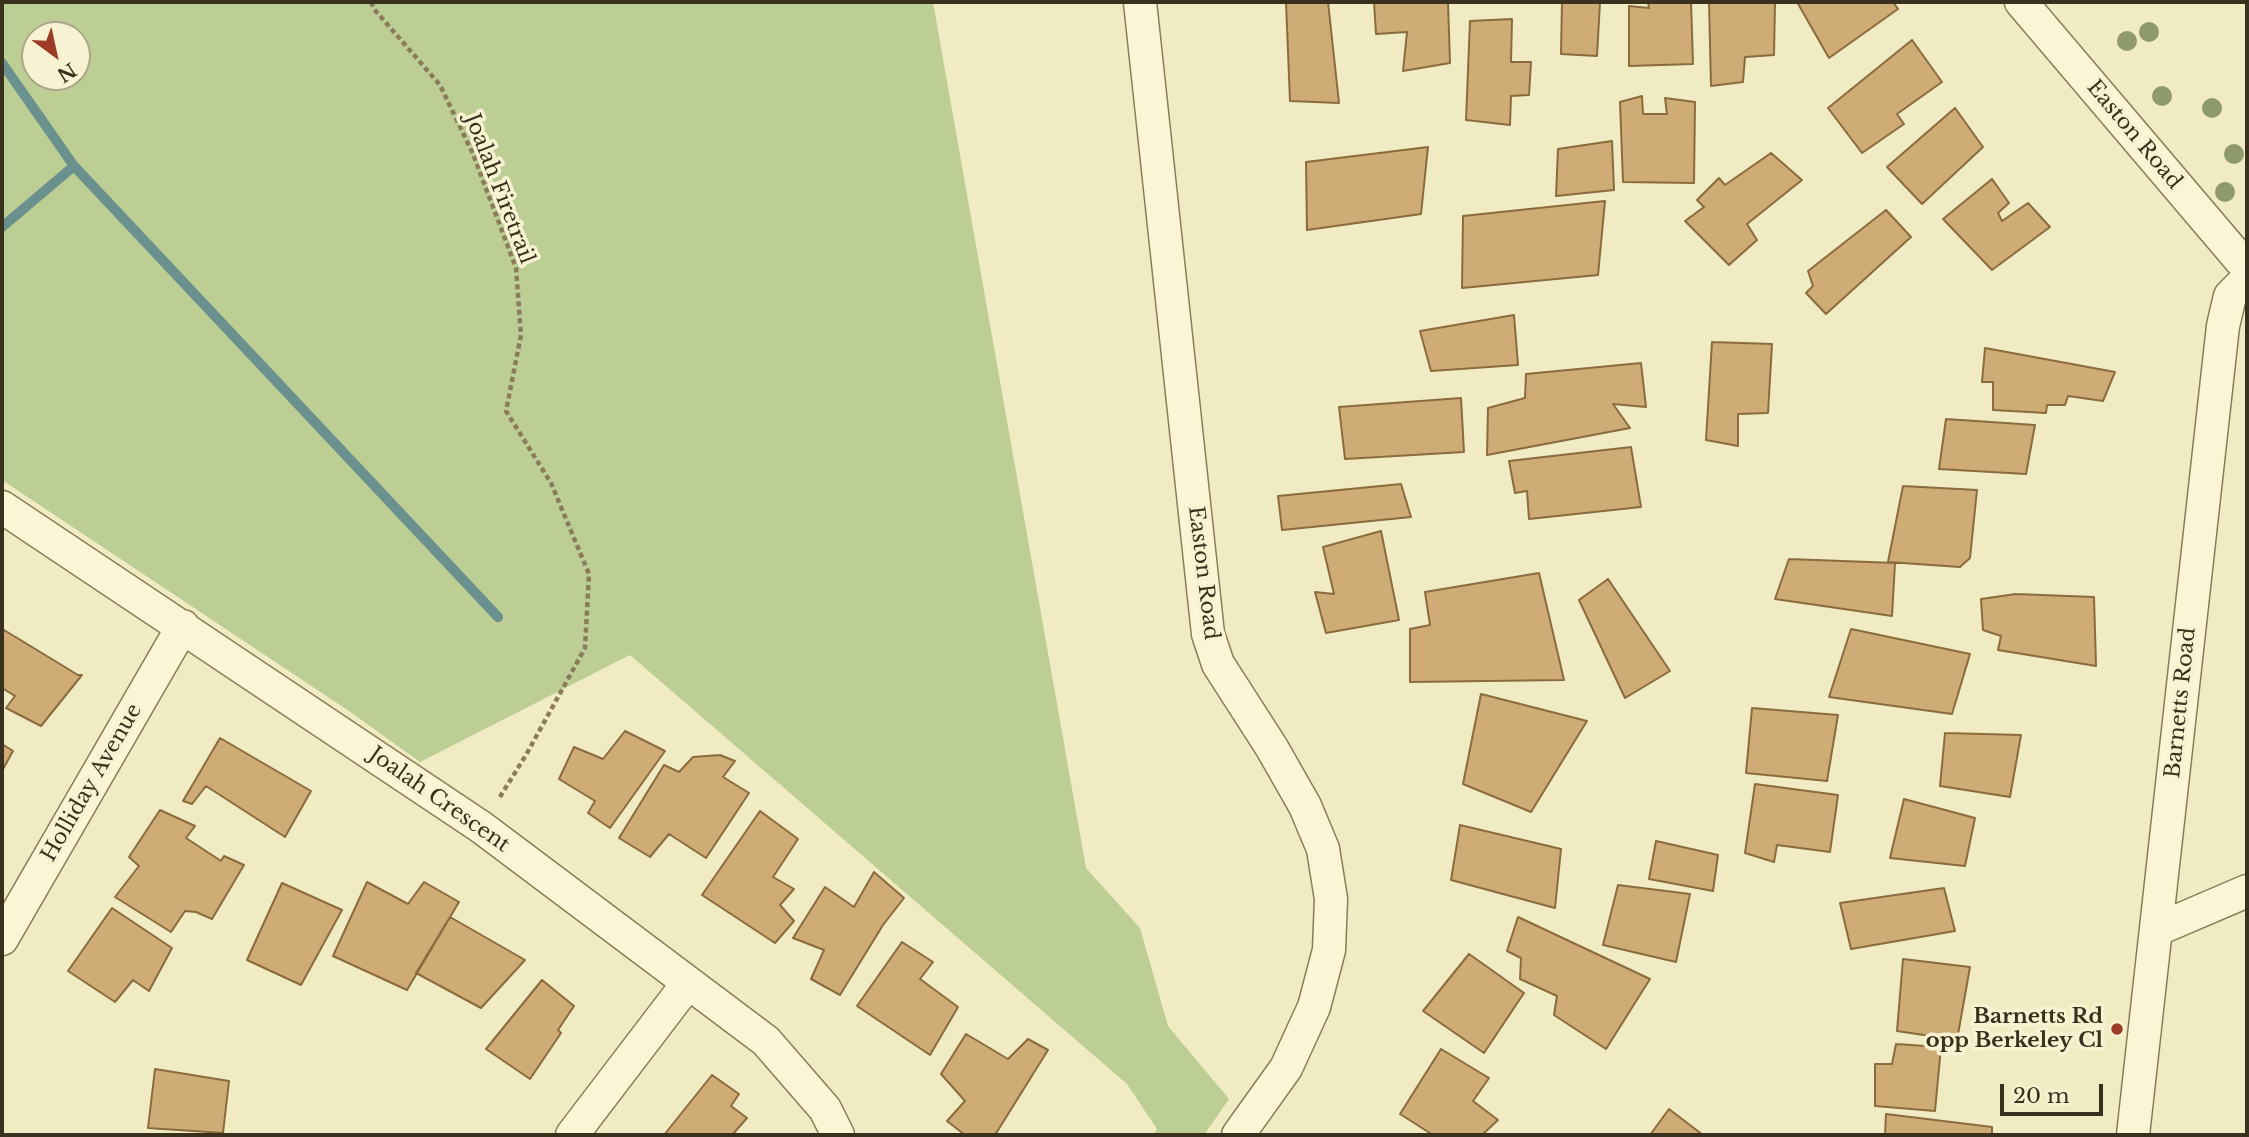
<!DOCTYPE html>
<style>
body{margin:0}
#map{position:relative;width:2249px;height:1137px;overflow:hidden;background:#f0ebc2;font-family:"Libre Baskerville",serif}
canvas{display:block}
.frame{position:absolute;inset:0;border:4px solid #39301d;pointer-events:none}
.north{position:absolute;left:21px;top:21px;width:70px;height:70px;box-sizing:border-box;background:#f7f3d2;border:2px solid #aba58a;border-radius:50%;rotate:147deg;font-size:19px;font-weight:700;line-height:28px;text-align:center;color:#39301d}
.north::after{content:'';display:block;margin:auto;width:24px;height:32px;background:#9c3b26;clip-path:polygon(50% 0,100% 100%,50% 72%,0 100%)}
.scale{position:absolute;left:2000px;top:1084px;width:103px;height:32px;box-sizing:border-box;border:4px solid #39301d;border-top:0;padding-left:9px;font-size:21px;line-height:24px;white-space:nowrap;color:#39301d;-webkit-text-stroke:5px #f7f3d2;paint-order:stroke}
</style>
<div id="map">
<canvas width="2249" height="1137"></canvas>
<div class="frame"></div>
<div class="north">N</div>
<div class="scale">20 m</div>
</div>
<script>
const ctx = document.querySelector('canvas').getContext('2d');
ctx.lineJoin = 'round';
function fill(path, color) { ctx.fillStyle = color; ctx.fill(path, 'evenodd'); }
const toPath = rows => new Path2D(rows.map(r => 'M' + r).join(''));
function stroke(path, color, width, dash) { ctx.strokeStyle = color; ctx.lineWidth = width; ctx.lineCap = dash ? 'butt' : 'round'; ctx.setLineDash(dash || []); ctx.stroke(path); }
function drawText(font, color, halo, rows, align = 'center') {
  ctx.font = font + ' "Libre Baskerville",serif'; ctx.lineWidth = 7; ctx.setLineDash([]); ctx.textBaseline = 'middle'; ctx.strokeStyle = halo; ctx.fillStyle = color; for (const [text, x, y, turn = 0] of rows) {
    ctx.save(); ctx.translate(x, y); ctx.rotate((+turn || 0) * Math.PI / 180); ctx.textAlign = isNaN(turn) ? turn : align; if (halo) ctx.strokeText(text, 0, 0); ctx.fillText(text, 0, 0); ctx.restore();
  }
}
const green = toPath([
 [2,2,933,2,1086,868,1140,928,1168,1026,1229,1099,1204,1135,1153,1135,1157,1129,1127,1084,630,655,420,762,349,711,2,480],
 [35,35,77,35,77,77,35,77]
]);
const stream = toPath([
 [2,63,74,166,498,617],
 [2,227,74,166]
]);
const building = toPath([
 [1286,2,1328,2,1339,103,1290,101,1286,2],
 [1374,2,1448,2,1450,63,1403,71,1407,32,1376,34,1374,2],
 [1562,2,1600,2,1597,56,1561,54,1562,2],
 [1648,2,1691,2,1693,64,1629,66,1629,6,1649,8,1648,2],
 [1709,2,1775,2,1774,55,1745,57,1743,82,1711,86,1709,2],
 [1797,2,1893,2,1898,9,1829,58,1797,2],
 [1512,19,1511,62,1531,62,1529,95,1511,96,1510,125,1466,120,1470,21,1512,19],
 [1912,40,1942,82,1897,114,1904,124,1862,153,1828,108,1912,40],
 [1642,96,1643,114,1667,114,1665,98,1695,102,1694,183,1623,182,1620,102,1642,96],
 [1955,108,1983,147,1922,204,1887,167,1955,108],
 [1612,141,1614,190,1556,196,1558,149,1612,141],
 [1428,147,1421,214,1307,230,1306,162,1428,147],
 [1771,153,1802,180,1747,224,1757,240,1729,265,1685,221,1704,207,1697,200,1719,178,1725,185,1771,153],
 [1992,179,2009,203,1998,213,2002,221,2028,203,2050,227,1992,270,1943,219,1992,179],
 [1605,201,1598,275,1462,288,1463,216,1605,201],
 [1886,210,1911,237,1826,314,1806,293,1813,286,1808,271,1886,210],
 [1514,315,1518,365,1431,371,1420,331,1514,315],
 [1712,342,1772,344,1768,413,1738,414,1738,446,1706,440,1712,342],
 [1985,348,2115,372,2103,401,2068,396,2065,405,2047,405,2046,413,1993,410,1993,382,1982,382,1985,348],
 [1641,363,1646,407,1613,404,1630,428,1487,455,1488,408,1525,398,1526,374,1641,363],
 [1461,398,1464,452,1345,459,1339,407,1461,398],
 [1946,419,2035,425,2026,474,1939,469,1946,419],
 [1631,447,1641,507,1529,519,1527,491,1515,493,1509,461,1631,447],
 [1401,484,1411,517,1282,530,1278,496,1401,484],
 [1903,486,1977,490,1970,558,1960,567,1888,562,1903,486],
 [1381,531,1399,620,1326,633,1315,592,1334,594,1323,547,1381,531],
 [1789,559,1895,563,1892,616,1775,599,1789,559],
 [1539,573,1564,680,1410,682,1410,629,1430,625,1425,592,1539,573],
 [1608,579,1670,671,1625,698,1579,600,1608,579],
 [2016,594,2094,597,2096,666,1998,650,2001,636,1983,630,1981,599,2016,594],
 [1851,629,1970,654,1952,714,1829,697,1851,629],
 [4,630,78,675,82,675,41,726,6,708,15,696,2,688,2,634,4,630],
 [1481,694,1587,721,1531,812,1463,784,1481,694],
 [1752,708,1838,715,1827,781,1746,773,1752,708],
 [625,731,665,751,610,828,588,813,595,801,559,779,574,747,603,759,625,731],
 [1945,733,2021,735,2010,797,1940,786,1945,733],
 [220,738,311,791,285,837,206,786,192,804,183,801,220,738],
 [2,744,13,751,2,771,2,744],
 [720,755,735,761,723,777,749,793,706,858,669,834,650,857,619,838,664,765,679,772,693,757,720,755],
 [1755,784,1838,795,1830,852,1777,845,1774,862,1745,853,1755,784],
 [1904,799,1975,818,1965,866,1890,858,1904,799],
 [160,810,195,826,186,838,221,861,224,856,244,865,212,919,196,912,185,911,171,932,115,897,139,866,129,857,160,810],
 [760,811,798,839,773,877,794,889,780,905,794,921,775,943,702,895,760,811],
 [1460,825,1561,849,1555,908,1451,880,1460,825],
 [1656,841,1718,855,1713,891,1649,879,1656,841],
 [874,872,904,898,883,925,840,995,811,979,824,950,793,938,825,887,854,907,874,872],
 [367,882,408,904,424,882,459,902,407,990,333,956,367,882],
 [282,883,342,910,301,985,247,960,282,883],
 [1618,885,1690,894,1676,962,1603,945,1618,885],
 [1944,888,1955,931,1851,949,1840,903,1944,888],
 [112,908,172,948,149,991,133,980,115,1002,68,971,112,908],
 [450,917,525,960,481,1008,416,973,450,917],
 [1518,917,1650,979,1606,1049,1554,1015,1557,996,1520,979,1521,958,1507,951,1518,917],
 [902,942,933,962,920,979,958,1007,930,1055,857,1006,902,942],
 [1469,954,1524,993,1484,1053,1423,1011,1469,954],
 [1903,959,1970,967,1957,1040,1897,1031,1903,959],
 [542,980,574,1006,558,1030,561,1033,530,1079,486,1049,542,980],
 [966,1034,1008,1059,1028,1039,1048,1050,995,1135,965,1135,947,1121,965,1101,941,1074,966,1034],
 [1896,1044,1941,1047,1935,1111,1875,1106,1875,1064,1892,1064,1896,1044],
 [1441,1049,1489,1078,1473,1101,1498,1120,1482,1135,1433,1135,1400,1114,1441,1049],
 [155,1069,229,1081,223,1133,148,1128,155,1069],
 [712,1075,739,1094,731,1106,747,1118,732,1135,664,1135,712,1075],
 [1669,1109,1703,1135,1650,1135,1669,1109],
 [1886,1114,1992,1127,1992,1135,1885,1135,1886,1114]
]);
const path = toPath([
 [371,2,374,9,440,85,473,154,516,268,521,335,506,411,551,483,589,574,585,648,526,755,498,800]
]);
const minor = toPath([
 [1140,2,1208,634,1218,664,1272,748,1305,806,1323,849,1331,899,1329,950,1314,1007,1286,1068,1238,1135],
 [2021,2,2247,268],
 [2,507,481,827,766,1041,825,1109,838,1135],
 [2156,930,2247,891],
 [2,939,183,626],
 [572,1135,688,983],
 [2133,1135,2223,326,2230,296,2247,279]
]);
const trees = [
 [2149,32],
 [2127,41],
 [2162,96],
 [2212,108],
 [2234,154],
 [2225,192]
];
const markers = [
 [2117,1029,7,"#9c3b26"]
];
const streetNames = [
 ["Easton Road",2134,135,50],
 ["Joalah Firetrail",499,189,69],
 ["Easton Road",1203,573,83],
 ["Barnetts Road",2181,703,-84],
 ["Holliday Avenue",92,783,-60],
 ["Joalah Crescent",439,800,35]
];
const poiNames = [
 ["Barnetts Rd",2103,1017],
 ["opp Berkeley Cl",2103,1041]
];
fill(green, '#bdce95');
stroke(stream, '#6b918e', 10);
fill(building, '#cfac76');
stroke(building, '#8a6b3d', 2);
stroke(minor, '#8a7c58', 35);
stroke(path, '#8a7c58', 4.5, [5, 3.5]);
stroke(minor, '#faf6d5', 32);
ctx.fillStyle = '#8f9a6b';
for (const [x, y] of trees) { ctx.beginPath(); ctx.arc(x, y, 10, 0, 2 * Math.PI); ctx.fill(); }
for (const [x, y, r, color] of markers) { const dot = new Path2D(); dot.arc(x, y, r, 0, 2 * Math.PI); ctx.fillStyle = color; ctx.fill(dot); stroke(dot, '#f7f3d2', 2.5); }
drawText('21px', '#39301d', '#f7f3d2', streetNames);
drawText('bold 21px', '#39301d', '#f7f3d2', poiNames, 'right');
</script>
